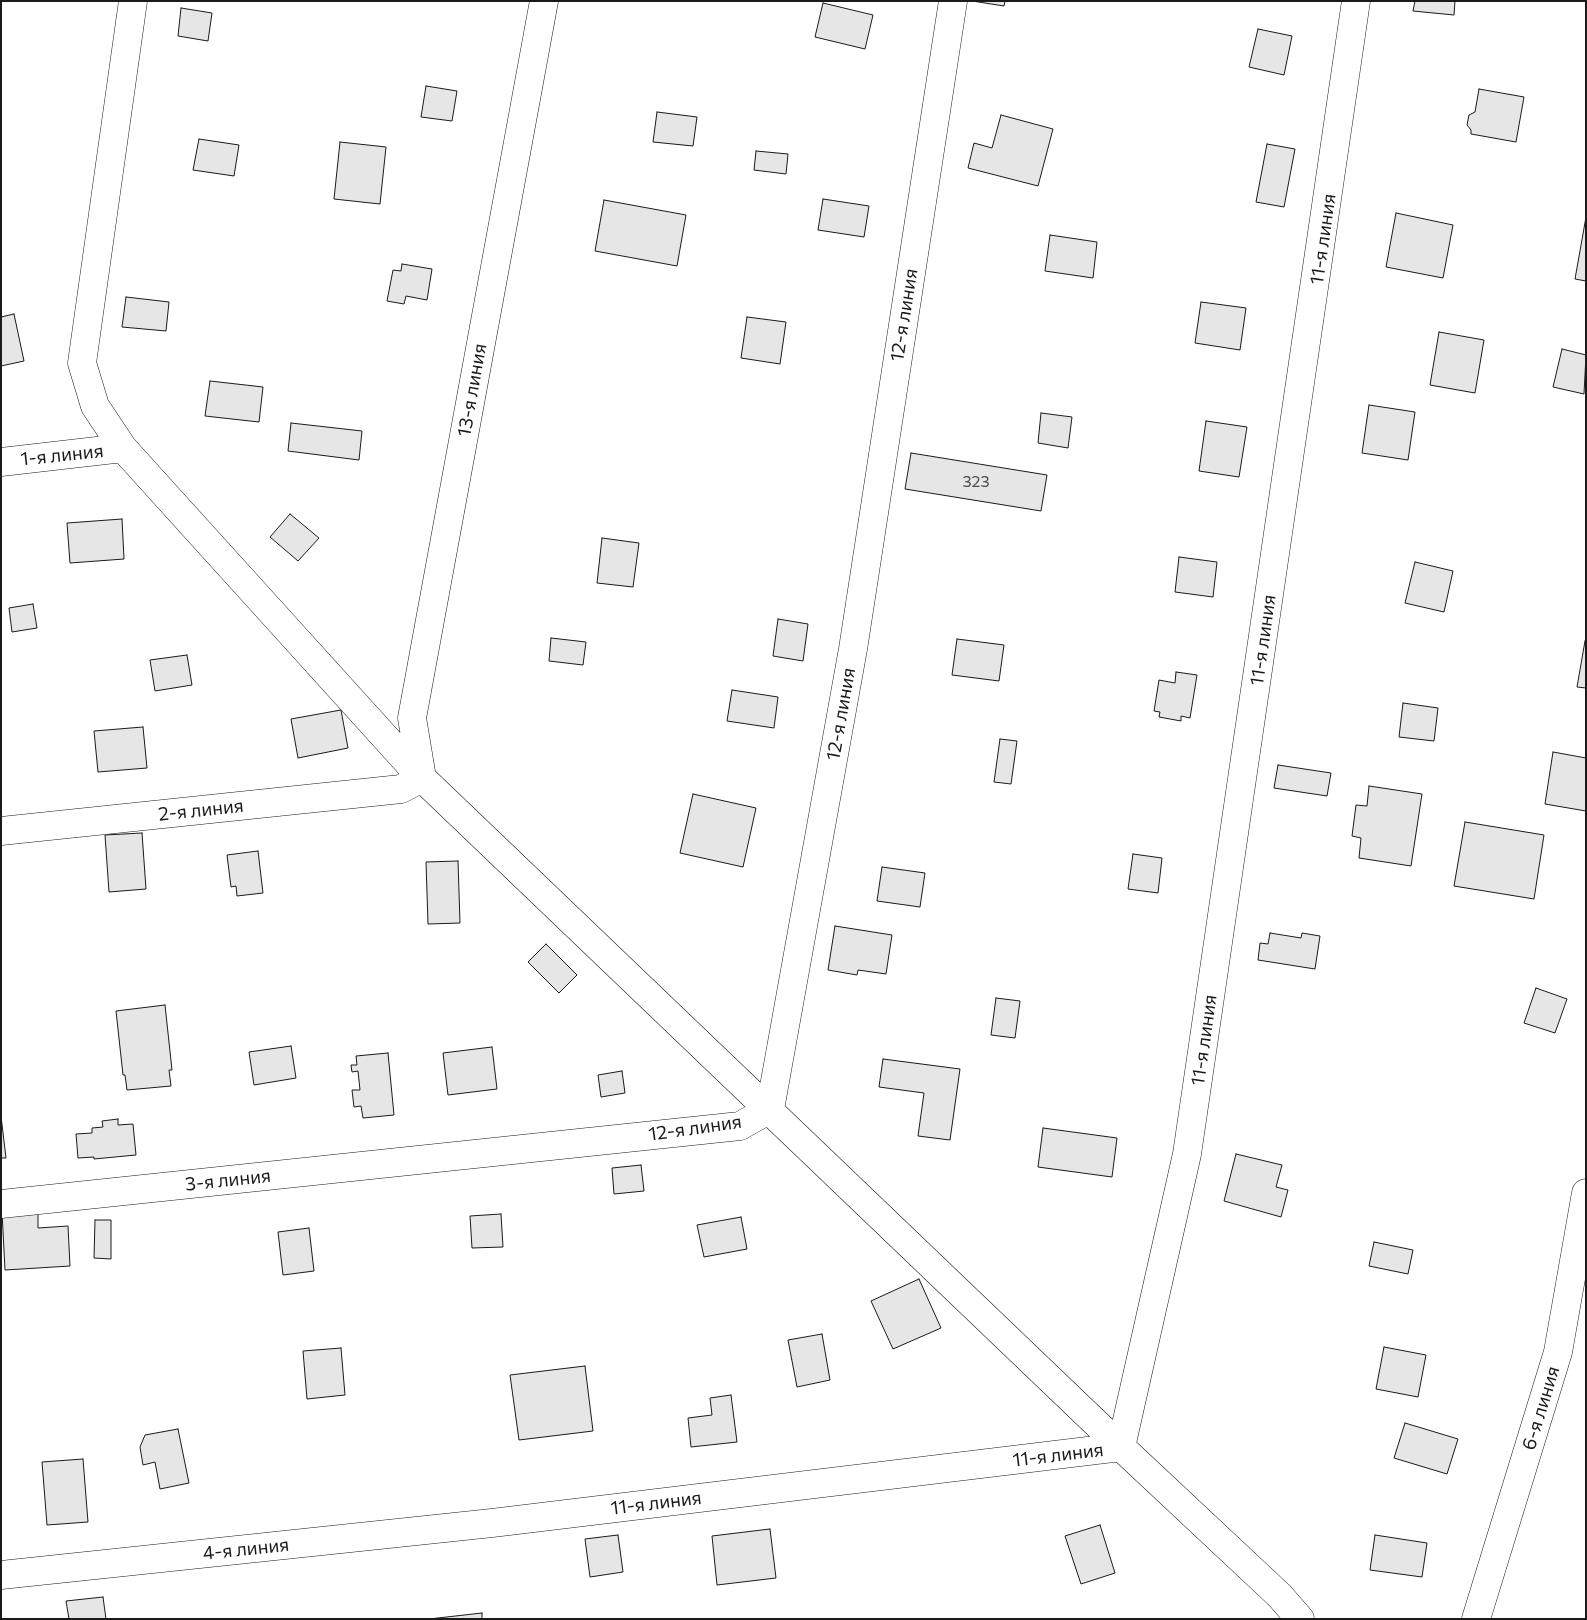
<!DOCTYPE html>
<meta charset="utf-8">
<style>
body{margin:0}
#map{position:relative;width:1587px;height:1620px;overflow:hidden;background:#fff;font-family:Commissioner,sans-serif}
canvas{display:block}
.frame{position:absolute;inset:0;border:2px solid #1a1a1a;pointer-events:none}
</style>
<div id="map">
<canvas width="1587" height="1620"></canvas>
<div class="frame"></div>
</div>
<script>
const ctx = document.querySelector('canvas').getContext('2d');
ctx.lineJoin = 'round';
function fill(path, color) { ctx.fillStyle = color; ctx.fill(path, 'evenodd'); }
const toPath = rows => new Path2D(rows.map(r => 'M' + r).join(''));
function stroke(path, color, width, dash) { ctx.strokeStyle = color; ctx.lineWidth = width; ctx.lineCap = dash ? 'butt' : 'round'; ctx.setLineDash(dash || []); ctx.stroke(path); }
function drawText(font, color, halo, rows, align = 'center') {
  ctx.font = font + ' Commissioner,sans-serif'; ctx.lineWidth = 4; ctx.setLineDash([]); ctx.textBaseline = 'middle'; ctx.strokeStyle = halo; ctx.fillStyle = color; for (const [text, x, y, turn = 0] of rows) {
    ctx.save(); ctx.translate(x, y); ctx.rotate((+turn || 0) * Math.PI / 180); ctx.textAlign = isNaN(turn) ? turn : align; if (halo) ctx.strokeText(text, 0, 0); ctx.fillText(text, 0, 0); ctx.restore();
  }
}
const building = toPath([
 [972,1,1005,1,1004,6,972,1],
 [1415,1,1455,1,1454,15,1413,11,1415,1],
 [823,3,873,15,865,49,815,37,823,3],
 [181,8,212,13,208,41,178,36,181,8],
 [1258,29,1292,36,1284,75,1249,67,1258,29],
 [426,86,457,91,452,121,421,117,426,86],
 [1479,89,1524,97,1516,142,1471,134,1471,130,1467,125,1469,115,1475,112,1479,89],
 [657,112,697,117,693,146,653,142,657,112],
 [1001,115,1053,129,1038,186,968,168,974,143,992,148,1001,115],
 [199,139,239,145,234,176,193,170,199,139],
 [340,142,386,147,380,204,334,199,340,142],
 [1267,144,1295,149,1284,207,1256,202,1267,144],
 [756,151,788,154,786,174,754,170,756,151],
 [823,199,869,206,864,237,818,230,823,199],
 [604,200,686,215,677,266,595,251,604,200],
 [1396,213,1453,225,1443,278,1386,267,1396,213],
 [1586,217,1586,281,1575,279,1586,217],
 [1050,235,1097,242,1093,278,1045,271,1050,235],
 [402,264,432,269,427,300,406,296,404,304,387,301,393,270,401,271,402,264],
 [126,297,169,302,166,331,122,327,126,297],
 [1201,302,1246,308,1240,350,1195,343,1201,302],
 [14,314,24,361,1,366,1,317,14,314],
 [747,317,786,322,780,364,741,358,747,317],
 [1439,332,1484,340,1475,393,1430,385,1439,332],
 [1562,349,1586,355,1584,394,1553,387,1562,349],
 [210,381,263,387,259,422,205,416,210,381],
 [1369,405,1415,412,1408,460,1362,453,1369,405],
 [1041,413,1072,417,1068,448,1038,443,1041,413],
 [1206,421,1247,427,1239,477,1199,471,1206,421],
 [291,423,362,431,359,460,288,451,291,423],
 [911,453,1047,475,1041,511,905,489,911,453],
 [290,514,319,538,298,561,270,537,290,514],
 [122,519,124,559,70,563,67,523,122,519],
 [602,538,639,543,633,587,597,583,602,538],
 [1179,557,1217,562,1213,597,1175,592,1179,557],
 [1415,562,1453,571,1444,612,1405,603,1415,562],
 [33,604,37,628,12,632,9,608,33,604],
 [778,619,808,624,803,661,773,656,778,619],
 [551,638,586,642,583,665,549,661,551,638],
 [957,639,1004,645,999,681,952,675,957,639],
 [1585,641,1586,641,1586,688,1577,687,1585,641],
 [187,655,192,685,155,691,150,660,187,655],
 [1176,672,1197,675,1190,718,1181,716,1181,721,1159,717,1160,712,1154,711,1159,680,1175,683,1176,672],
 [732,690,778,697,774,728,727,721,732,690],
 [1403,703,1438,708,1434,741,1399,737,1403,703],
 [341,710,348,748,298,758,291,719,341,710],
 [143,727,147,768,98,772,94,731,143,727],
 [1000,739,1017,741,1011,784,994,782,1000,739],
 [1553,752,1586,758,1586,811,1545,804,1553,752],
 [1278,765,1331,773,1327,796,1274,788,1278,765],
 [1369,786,1422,794,1411,866,1359,858,1361,838,1352,836,1356,805,1367,806,1369,786],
 [693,794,756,808,743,867,680,853,693,794],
 [1465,822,1544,835,1534,899,1454,886,1465,822],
 [142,833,146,889,109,892,105,835,142,833],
 [258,851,263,893,237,896,236,886,231,887,227,855,258,851],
 [1133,854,1162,858,1158,893,1128,889,1133,854],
 [458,861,460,923,428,924,426,862,458,861],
 [882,867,925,873,920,907,877,901,882,867],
 [835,926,892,935,886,974,858,970,857,975,828,970,835,926],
 [1270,933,1301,938,1302,933,1320,936,1315,969,1258,960,1260,943,1268,944,1270,933],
 [546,944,577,975,559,993,528,962,546,944],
 [1536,988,1567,999,1555,1033,1524,1023,1536,988],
 [996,998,1020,1001,1015,1038,991,1035,996,998],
 [165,1005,172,1070,169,1070,171,1086,127,1090,125,1075,123,1075,116,1011,165,1005],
 [291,1046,296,1078,254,1085,249,1052,291,1046],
 [492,1047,497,1089,448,1095,443,1053,492,1047],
 [388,1053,394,1115,363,1118,361,1106,354,1107,352,1090,360,1090,358,1071,352,1072,351,1065,357,1065,356,1056,388,1053],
 [883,1059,960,1069,950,1140,918,1136,924,1093,879,1087,883,1059],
 [622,1071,625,1093,601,1097,598,1075,622,1071],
 [1,1116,6,1158,1,1158,1,1116],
 [118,1119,118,1125,133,1124,136,1155,94,1159,94,1157,78,1158,76,1134,92,1133,92,1128,103,1127,102,1121,118,1119],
 [1043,1128,1117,1138,1112,1177,1038,1167,1043,1128],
 [1236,1154,1282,1165,1276,1187,1288,1190,1281,1217,1224,1201,1236,1154],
 [641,1165,644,1191,614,1194,612,1168,641,1165],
 [38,1210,38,1228,68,1226,70,1266,5,1270,2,1212,38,1210],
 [501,1214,503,1247,472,1248,470,1216,501,1214],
 [741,1217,747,1249,704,1257,697,1225,741,1217],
 [95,1220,111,1220,111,1259,94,1258,95,1220],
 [309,1228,314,1271,283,1275,278,1232,309,1228],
 [1374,1242,1413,1250,1408,1274,1369,1266,1374,1242],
 [919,1279,941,1328,893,1349,871,1301,919,1279],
 [822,1334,830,1380,797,1387,788,1340,822,1334],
 [1384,1347,1426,1355,1418,1397,1376,1389,1384,1347],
 [341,1348,345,1395,307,1399,303,1351,341,1348],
 [585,1366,593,1431,519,1440,510,1375,585,1366],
 [731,1395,737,1442,691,1447,688,1418,712,1415,710,1398,731,1395],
 [1405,1423,1458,1439,1447,1474,1394,1458,1405,1423],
 [178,1429,189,1483,160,1489,155,1462,143,1465,140,1447,145,1435,178,1429],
 [83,1459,88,1522,47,1525,42,1462,83,1459],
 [1100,1525,1115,1573,1081,1584,1065,1536,1100,1525],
 [770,1529,776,1578,717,1585,712,1536,770,1529],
 [618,1535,623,1572,590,1577,585,1539,618,1535],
 [1375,1535,1427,1543,1422,1577,1370,1570,1375,1535],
 [103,1597,106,1619,69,1619,66,1601,103,1597],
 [482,1613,482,1619,429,1619,482,1613]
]);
const minor = toPath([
 [133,1,82,363,95,406,123,448,422,778,1121,1447,1280,1596,1300,1619],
 [1,462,123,448],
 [1,831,401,789,422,778,412,718,544,1],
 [1,1204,740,1126,770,1109,853,649,953,1],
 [1,1575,492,1523,1121,1447,1187,1154,1356,1],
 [1476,1619,1558,1352,1586,1193]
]);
const numberNames = [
 ["323",976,482]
];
const streetNames = [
 ["11-я линия",1323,239,-82],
 ["12-я линия",904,315,-81],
 ["13-я линия",472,390,-80],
 ["1-я линия",62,455,-6],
 ["11-я линия",1263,640,-82],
 ["12-я линия",841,714,-80],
 ["2-я линия",201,810,-6],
 ["11-я линия",1204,1040,-82],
 ["12-я линия",695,1128,-8],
 ["3-я линия",228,1180,-6],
 ["6-я линия",1541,1408,-73],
 ["11-я линия",1058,1455,-7],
 ["11-я линия",656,1503,-7],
 ["4-я линия",246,1549,-6]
];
fill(building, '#e6e6e6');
stroke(building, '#1a1a1a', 1);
stroke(minor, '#1a1a1a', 29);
stroke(minor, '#fff', 28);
drawText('16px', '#4d4d4d', null, numberNames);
drawText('19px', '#1a1a1a', '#fff', streetNames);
</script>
